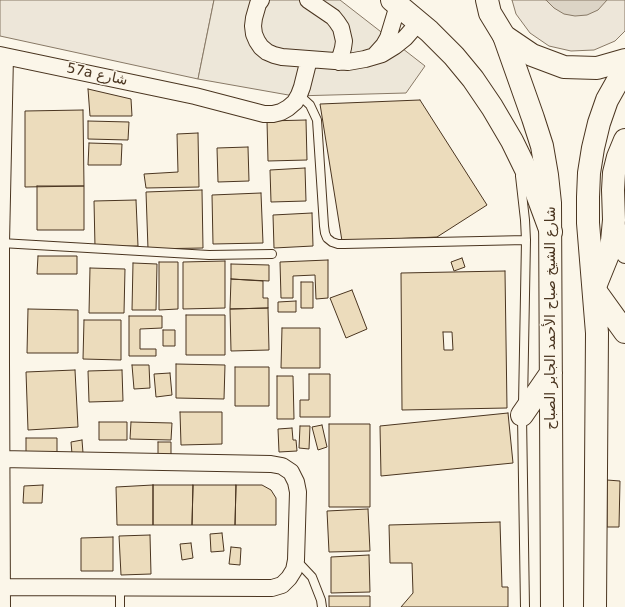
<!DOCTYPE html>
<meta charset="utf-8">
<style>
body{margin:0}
canvas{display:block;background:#fbf6e9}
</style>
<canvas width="625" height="607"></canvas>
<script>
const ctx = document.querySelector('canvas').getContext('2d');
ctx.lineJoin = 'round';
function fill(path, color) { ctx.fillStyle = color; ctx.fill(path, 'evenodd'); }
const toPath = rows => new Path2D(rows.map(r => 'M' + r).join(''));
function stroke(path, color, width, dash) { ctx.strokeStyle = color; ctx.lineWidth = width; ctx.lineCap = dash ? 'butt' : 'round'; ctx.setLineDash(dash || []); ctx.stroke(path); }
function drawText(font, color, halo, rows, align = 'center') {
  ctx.font = font + ' "DejaVu Sans","Noto Naskh Arabic",sans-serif'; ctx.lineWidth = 3; ctx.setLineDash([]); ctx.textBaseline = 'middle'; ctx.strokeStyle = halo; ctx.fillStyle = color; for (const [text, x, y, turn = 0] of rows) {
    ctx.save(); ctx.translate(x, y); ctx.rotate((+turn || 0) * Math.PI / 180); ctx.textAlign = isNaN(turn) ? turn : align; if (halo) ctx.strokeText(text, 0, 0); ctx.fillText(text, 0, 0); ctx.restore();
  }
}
const green = toPath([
 [0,0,214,0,198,79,0,36,0,0],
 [512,0,625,0,625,31,615,41,594,50,571,51,549,46,530,33,516,14,512,0]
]);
const parking = toPath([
 [214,0,340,0,425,66,406,93,294,96,198,79,214,0]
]);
const water = toPath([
 [546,0,607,0,598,10,587,15,575,16,564,14,554,8,546,0]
]);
const building = toPath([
 [88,89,131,99,132,116,90,116,88,89],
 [420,100,487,205,437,237,342,241,320,104,420,100],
 [83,110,84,186,25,187,25,111,83,110],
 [306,120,307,160,268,161,267,121,306,120],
 [88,121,129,122,128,140,88,139,88,121],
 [198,133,199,187,146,188,144,174,178,172,177,134,198,133],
 [89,143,122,144,121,165,88,165,89,143],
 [248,147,249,181,218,182,217,148,248,147],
 [305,168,306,201,271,202,270,170,305,168],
 [37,186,84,186,84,230,37,230,37,186],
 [202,190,203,248,148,249,146,192,202,190],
 [261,193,263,243,213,244,212,195,261,193],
 [136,200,138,246,95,247,94,201,136,200],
 [312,213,313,246,274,248,273,215,312,213],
 [38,256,77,256,77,274,37,274,38,256],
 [462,258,465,267,454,271,451,262,462,258],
 [328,260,328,298,316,299,315,275,293,276,293,298,281,298,280,262,328,260],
 [225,261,225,308,183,309,183,262,225,261],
 [159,262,178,262,178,309,159,310,159,262],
 [133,263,157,264,156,310,132,310,133,263],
 [231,264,269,265,269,281,231,279,231,264],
 [90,268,125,269,124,313,89,313,90,268],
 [505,271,507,408,402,410,401,273,505,271],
 [443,332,452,332,453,350,444,350,443,332],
 [231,279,263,281,263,298,268,298,268,308,230,309,231,279],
 [301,282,313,282,313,308,301,308,301,282],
 [352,290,367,329,346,338,330,298,352,290],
 [296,301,296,312,278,312,278,302,296,301],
 [268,308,269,350,231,351,230,309,268,308],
 [28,309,78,310,78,353,27,353,28,309],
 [186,315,225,315,225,355,186,355,186,315],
 [129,316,162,316,162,328,140,329,140,349,156,349,156,356,129,356,129,316],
 [84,320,121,320,121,360,83,359,84,320],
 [282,328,320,328,320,368,281,368,282,328],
 [163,330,175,330,175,346,163,346,163,330],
 [176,364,225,365,224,399,176,398,176,364],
 [132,365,149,365,150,388,134,389,132,365],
 [235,367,269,367,269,406,235,406,235,367],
 [75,370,78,427,28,430,26,372,75,370],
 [122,370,123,401,89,402,88,371,122,370],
 [170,373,172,395,156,397,154,374,170,373],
 [309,374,330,374,330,417,300,417,300,400,309,400,309,374],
 [277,376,293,376,294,419,277,419,277,376],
 [180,412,222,412,222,444,181,445,180,412],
 [508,413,513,463,381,476,380,426,508,413],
 [99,422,127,422,127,440,99,440,99,422],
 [131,422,172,423,171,440,130,439,131,422],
 [329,424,370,424,370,507,329,507,329,424],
 [322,425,327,447,318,450,312,427,322,425],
 [300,426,310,426,309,449,299,448,300,426],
 [292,428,293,440,296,440,297,451,279,452,278,429,292,428],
 [26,438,57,438,57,454,26,455,26,438],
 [82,440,83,453,72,454,71,442,82,440],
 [158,442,171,442,171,459,158,458,158,442],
 [607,480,620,481,619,527,607,527,607,480],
 [43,485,42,503,23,503,24,486,43,485],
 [153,485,153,525,117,525,116,487,153,485],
 [153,485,193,485,192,525,153,525,153,485],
 [193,485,236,485,235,525,192,525,193,485],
 [236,485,262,485,271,490,276,498,276,525,235,525,236,485],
 [368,509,370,551,329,552,327,511,368,509],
 [500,522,502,587,508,587,508,607,401,607,413,593,412,563,390,563,389,525,500,522],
 [222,533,224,551,211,552,210,534,222,533],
 [150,535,151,574,121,575,119,536,150,535],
 [113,537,113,571,81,571,81,538,113,537],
 [191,543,193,558,182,560,180,544,191,543],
 [231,547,241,548,240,565,229,564,231,547],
 [369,555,370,592,331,593,331,557,369,555],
 [329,596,370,596,370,607,329,607,329,596]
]);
const service = toPath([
 [299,95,310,105,317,120,324,226,325,233,327,238,332,242,338,244,344,244,526,240],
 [520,176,525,220,526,240,523,404],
 [1,243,209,255,272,254],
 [522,416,525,607],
 [296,560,312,577,321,600,322,607],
 [120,607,120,588]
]);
const minor = toPath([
 [261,0,258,4,254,18,253,26,254,34,257,41,261,47,267,52,274,55,282,57,348,62,365,59,382,54,395,46,405,38,419,22],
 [308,0,333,17,337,22,341,28,344,41,343,48,339,62],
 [0,55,195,96,264,114,273,114,281,112,288,108,295,102,299,95,302,87,309,59],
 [375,55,384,45,388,38,398,5],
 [616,224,624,246,625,255],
 [1,459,271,464,282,466,291,472,296,482,298,492,296,560,294,570,289,578,282,585,272,588,265,588,2,587],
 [2,607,1,363,1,243,5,56]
]);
const secondary = toPath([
 [504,36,533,118,542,146,547,175,550,203,552,607],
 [594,289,625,332],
 [522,415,551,373],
 [595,607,597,333,588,223,588,197,589,173,593,148,599,123,607,100,625,68]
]);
const primary = toPath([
 [392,0,429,31,454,56,473,79,492,107,512,141,534,186,551,232],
 [487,0,490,13,504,36,532,55,564,67,597,68,625,60],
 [594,289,609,252,612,241,614,220,613,190,614,173,618,157,625,140]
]);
const streetNames = [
 ["57a شارع",97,75,12],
 ["شارع الشيخ صباح الأحمد الجابر الصباح",551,318,-90]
];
fill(green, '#ede6d9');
stroke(green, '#887966', 1);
fill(parking, '#ede7d9');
stroke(parking, '#887966', 1);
fill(water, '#dcd4c6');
stroke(water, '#887966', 1);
fill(building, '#ecdcbc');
stroke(building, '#4a3520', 1);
stroke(service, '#4a3520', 10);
stroke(minor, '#4a3520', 18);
stroke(secondary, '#4a3520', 24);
stroke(primary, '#4a3520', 24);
stroke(service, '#fbf6e9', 8);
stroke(minor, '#fbf6e9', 16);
stroke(secondary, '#fbf6e9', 22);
stroke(primary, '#fbf6e9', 22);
drawText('14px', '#4a3520', '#fbf6e9', streetNames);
</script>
